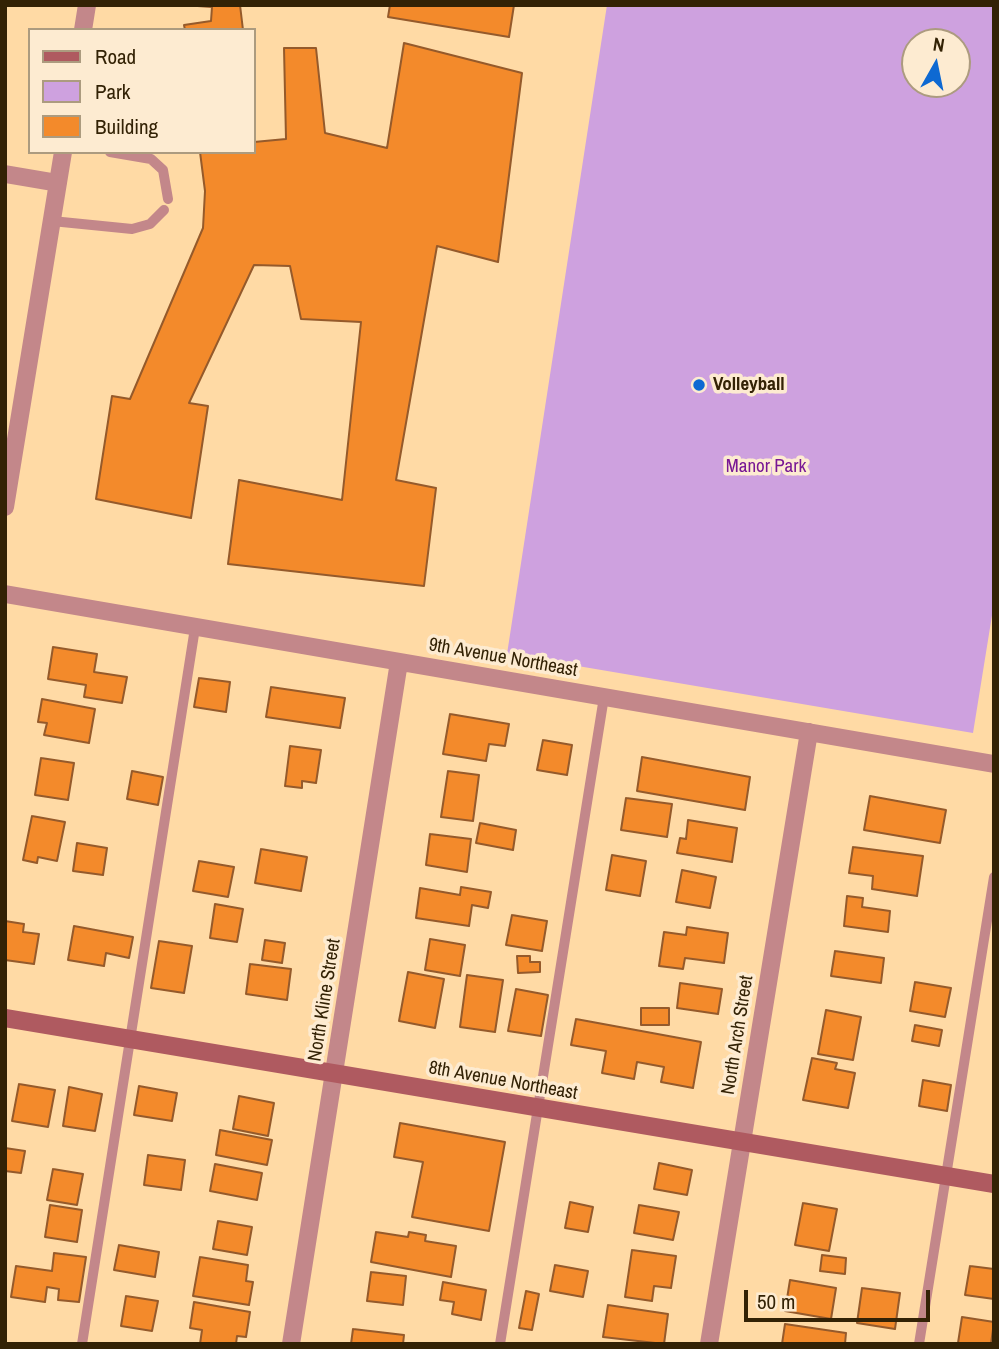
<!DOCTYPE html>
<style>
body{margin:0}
#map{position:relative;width:999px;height:1349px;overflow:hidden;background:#ffdaa5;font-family:"Archivo Narrow",sans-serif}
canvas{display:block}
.frame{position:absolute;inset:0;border:7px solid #332205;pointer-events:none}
.legend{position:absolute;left:28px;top:28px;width:228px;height:126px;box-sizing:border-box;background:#fdebd1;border:2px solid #ac9b7f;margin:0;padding:9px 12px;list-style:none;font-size:21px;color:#332205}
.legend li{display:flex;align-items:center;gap:14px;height:35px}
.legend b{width:35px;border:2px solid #ac9b7f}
.north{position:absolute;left:901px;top:28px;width:70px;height:70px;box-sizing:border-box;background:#fdebd1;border:2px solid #ac9b7f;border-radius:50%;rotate:9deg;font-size:19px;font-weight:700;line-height:28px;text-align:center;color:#332205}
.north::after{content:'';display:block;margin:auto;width:24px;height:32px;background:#0e69d2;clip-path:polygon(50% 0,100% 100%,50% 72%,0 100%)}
.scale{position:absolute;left:744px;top:1290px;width:186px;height:32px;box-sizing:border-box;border:4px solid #332205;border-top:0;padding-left:9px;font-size:21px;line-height:24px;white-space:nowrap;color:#332205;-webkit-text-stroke:5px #fdebd1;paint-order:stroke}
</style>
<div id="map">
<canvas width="999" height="1349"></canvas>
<div class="frame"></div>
<ul class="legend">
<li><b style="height:9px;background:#af5a60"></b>Road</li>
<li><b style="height:19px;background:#cea1df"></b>Park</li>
<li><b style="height:19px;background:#f38a2b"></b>Building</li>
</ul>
<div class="north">N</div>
<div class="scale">50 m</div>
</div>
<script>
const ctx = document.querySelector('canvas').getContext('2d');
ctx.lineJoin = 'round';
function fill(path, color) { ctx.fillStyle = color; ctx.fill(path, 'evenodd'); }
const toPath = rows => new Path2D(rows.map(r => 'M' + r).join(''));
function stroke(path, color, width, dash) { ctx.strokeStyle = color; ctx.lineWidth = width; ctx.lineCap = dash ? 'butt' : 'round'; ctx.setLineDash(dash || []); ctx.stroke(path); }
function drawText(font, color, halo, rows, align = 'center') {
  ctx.font = font + ' "Archivo Narrow",sans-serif'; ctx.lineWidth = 7; ctx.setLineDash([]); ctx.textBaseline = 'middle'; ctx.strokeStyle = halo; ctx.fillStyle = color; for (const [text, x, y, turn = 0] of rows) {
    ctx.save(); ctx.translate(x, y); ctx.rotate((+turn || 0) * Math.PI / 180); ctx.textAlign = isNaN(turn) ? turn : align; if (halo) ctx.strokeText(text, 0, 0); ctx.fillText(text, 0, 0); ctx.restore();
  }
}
const green = toPath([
 [607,5,994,5,994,603,973,733,507,654],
 [915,42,957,42,957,84,915,84]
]);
const building = toPath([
 [183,5,240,5,243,30,185,30,184,25,211,21,212,7,183,5],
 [390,5,514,5,509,37,388,17,390,5],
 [404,43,522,73,498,262,437,246,396,480,436,488,424,586,228,564,239,480,342,500,361,322,301,319,290,266,254,265,189,403,208,406,191,518,96,499,112,396,130,399,203,228,205,191,200,152,254,152,254,142,286,139,284,48,316,48,325,133,387,148,404,43],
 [53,647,97,654,94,672,127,677,122,703,84,697,86,685,48,679,53,647],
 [199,678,230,682,226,712,194,707,199,678],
 [271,687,345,698,340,728,266,717,271,687],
 [42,699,95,709,89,743,44,735,47,723,38,722,42,699],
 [450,714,509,724,505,746,489,744,486,761,443,754,450,714],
 [543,740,572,745,567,775,537,770,543,740],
 [290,746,321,750,316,783,302,781,302,788,285,786,290,746],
 [642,757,750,777,745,810,637,791,642,757],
 [41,758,74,763,68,800,35,795,41,758],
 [132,771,163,777,158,805,127,799,132,771],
 [448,771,479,775,473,821,441,817,448,771],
 [870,796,946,810,940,843,864,830,870,796],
 [626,798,672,804,667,837,621,830,626,798],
 [32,816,65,822,57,861,38,857,37,863,23,860,32,816],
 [688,820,737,828,732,862,677,853,680,838,686,839,688,820],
 [480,823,516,830,513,850,476,843,480,823],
 [430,834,471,839,467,872,426,865,430,834],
 [77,843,107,848,103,875,73,871,77,843],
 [853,847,923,856,917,896,872,889,873,876,849,873,853,847],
 [261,849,307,857,301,891,255,883,261,849],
 [612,855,646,861,640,896,606,890,612,855],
 [199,861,234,867,228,897,193,891,199,861],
 [682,870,716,877,710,908,676,902,682,870],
 [461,887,491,892,488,908,472,905,469,926,416,918,420,888,460,895,461,887],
 [847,896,863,898,862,907,890,911,888,932,844,926,847,896],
 [215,904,243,909,237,942,210,938,215,904],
 [512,915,547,921,542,951,506,945,512,915],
 [5,921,24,924,23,932,39,934,34,964,5,960,5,921],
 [74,926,133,937,129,958,106,953,104,966,68,960,74,926],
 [687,927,728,933,724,963,685,958,683,969,659,966,664,932,686,935,687,927],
 [430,939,465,945,460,976,425,970,430,939],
 [265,940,285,943,282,963,262,960,265,940],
 [159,941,192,946,184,993,151,988,159,941],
 [835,951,884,958,881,983,831,976,835,951],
 [517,956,530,956,530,962,540,962,540,972,518,973,517,956],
 [250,964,291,969,287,1000,246,994,250,964],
 [408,972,444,979,435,1028,399,1021,408,972],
 [467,975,503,980,495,1032,460,1027,467,975],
 [915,982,951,988,945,1017,910,1011,915,982],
 [680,983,722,989,718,1014,677,1008,680,983],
 [516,989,548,995,541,1036,508,1031,516,989],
 [641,1008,669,1008,669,1025,641,1025,641,1008],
 [826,1010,861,1017,853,1060,818,1054,826,1010],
 [576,1019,701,1042,693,1088,661,1082,664,1067,637,1062,634,1079,602,1073,606,1051,571,1045,576,1019],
 [915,1025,942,1030,939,1046,912,1041,915,1025],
 [812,1058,837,1063,835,1069,855,1073,848,1108,803,1100,812,1058],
 [923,1080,951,1085,947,1111,919,1106,923,1080],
 [19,1084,55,1090,48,1127,12,1121,19,1084],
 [139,1086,177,1093,172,1121,134,1115,139,1086],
 [69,1087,102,1094,95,1131,63,1126,69,1087],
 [239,1096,274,1103,268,1136,233,1129,239,1096],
 [400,1123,505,1142,489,1231,412,1217,423,1162,394,1157,400,1123],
 [220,1130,272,1140,267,1165,216,1155,220,1130],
 [5,1148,25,1151,21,1173,5,1171,5,1148],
 [148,1155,185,1160,181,1190,144,1185,148,1155],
 [659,1163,692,1170,687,1195,654,1189,659,1163],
 [215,1164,262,1173,257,1200,210,1191,215,1164],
 [53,1169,83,1174,77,1205,47,1200,53,1169],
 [570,1202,593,1207,588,1232,565,1228,570,1202],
 [803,1203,837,1209,829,1251,795,1245,803,1203],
 [50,1205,82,1210,77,1242,45,1237,50,1205],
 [639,1205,679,1212,673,1240,634,1233,639,1205],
 [218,1221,252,1227,247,1255,213,1249,218,1221],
 [376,1232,408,1237,409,1232,426,1235,425,1241,456,1246,451,1277,371,1262,376,1232],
 [119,1245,159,1252,155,1277,114,1270,119,1245],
 [632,1250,676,1256,671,1288,654,1286,652,1301,625,1297,632,1250],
 [54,1253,86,1257,79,1302,58,1300,59,1289,47,1287,45,1302,11,1297,16,1266,52,1271,54,1253],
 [822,1255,846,1258,845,1274,820,1271,822,1255],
 [200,1257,248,1265,246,1281,253,1282,249,1305,193,1296,200,1257],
 [555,1265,588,1271,583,1297,550,1291,555,1265],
 [970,1266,994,1269,994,1299,965,1295,970,1266],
 [371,1272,406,1276,403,1305,367,1301,371,1272],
 [790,1280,836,1288,831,1319,785,1311,790,1280],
 [443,1282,486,1290,481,1320,452,1314,454,1302,440,1300,443,1282],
 [862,1288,900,1293,895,1329,857,1323,862,1288],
 [526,1291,539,1294,532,1330,519,1328,526,1291],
 [126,1296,158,1301,152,1331,121,1326,126,1296],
 [194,1302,250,1312,246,1337,237,1336,236,1344,200,1344,202,1330,190,1328,194,1302],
 [608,1305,668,1314,664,1344,603,1337,608,1305],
 [962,1317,994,1322,991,1344,958,1343,962,1317],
 [785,1324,846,1333,845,1344,782,1344,785,1324],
 [353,1329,404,1335,403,1344,351,1344,353,1329]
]);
const lane = toPath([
 [110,152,151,159,163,170,168,199],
 [52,221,132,229,150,224,164,210],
 [82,1344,195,628],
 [500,1344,604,697],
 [919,1344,994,877]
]);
const street = toPath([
 [83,30,87,5],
 [5,174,58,183],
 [5,507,63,152],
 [5,594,994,764],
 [291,1344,399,662],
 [709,1344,809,732]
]);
const secondary = toPath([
 [5,1018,994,1184]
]);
const markers = [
 [699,385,7,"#0e69d2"]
];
const poiNames = [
 ["Volleyball",713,385]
];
const parkNames = [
 ["Manor Park",766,467]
];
const streetNames = [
 ["9th Avenue Northeast",503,658,10],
 ["North Kline Street",325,1000,-81],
 ["North Arch Street",738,1035,-81],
 ["8th Avenue Northeast",503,1081,10]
];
fill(green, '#cea1df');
fill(building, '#f38a2b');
stroke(building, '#955a2b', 2);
stroke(lane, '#c3878a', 10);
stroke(street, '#c3878a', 18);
stroke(secondary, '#af5a60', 18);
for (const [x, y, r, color] of markers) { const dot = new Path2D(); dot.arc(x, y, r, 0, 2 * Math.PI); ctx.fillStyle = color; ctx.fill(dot); stroke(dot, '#fdebd1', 2.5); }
drawText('bold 19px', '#332205', '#fdebd1', poiNames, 'left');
drawText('19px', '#781794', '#fdebd1', parkNames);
drawText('19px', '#332205', '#fdebd1', streetNames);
</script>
